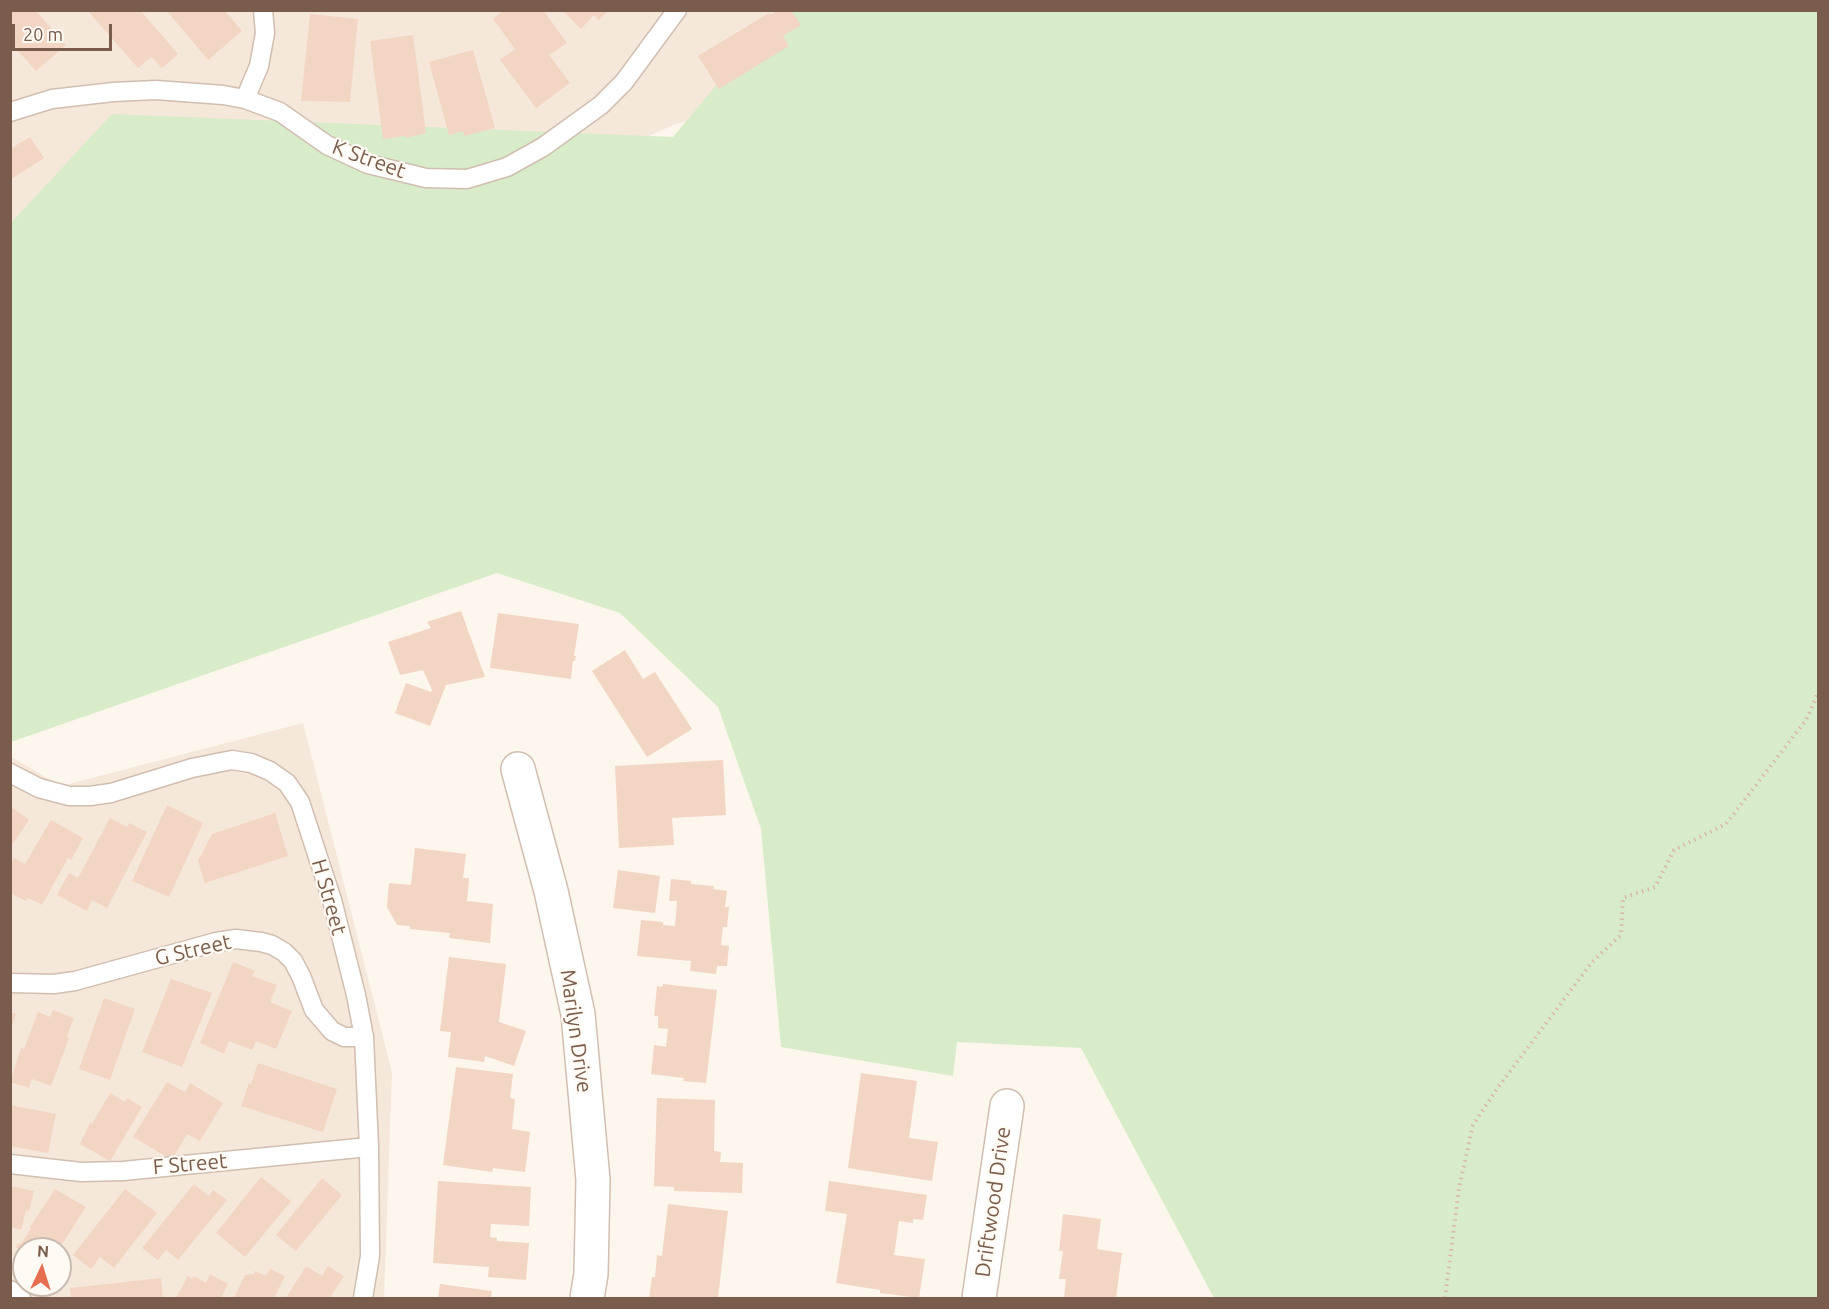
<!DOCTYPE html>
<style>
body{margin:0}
#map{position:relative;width:1829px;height:1309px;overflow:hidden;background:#fdf6ec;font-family:Ubuntu,sans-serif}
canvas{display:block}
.frame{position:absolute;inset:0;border:12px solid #7a5c4d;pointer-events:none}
.north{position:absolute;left:12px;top:1237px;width:60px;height:60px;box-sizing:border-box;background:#fffaf3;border:2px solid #cabbb1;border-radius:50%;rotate:4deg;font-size:16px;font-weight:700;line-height:24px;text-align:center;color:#7a5c4d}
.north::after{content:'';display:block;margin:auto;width:21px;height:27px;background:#e76f51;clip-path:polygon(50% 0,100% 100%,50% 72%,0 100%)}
.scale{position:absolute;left:12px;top:24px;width:100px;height:27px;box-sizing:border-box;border:3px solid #7a5c4d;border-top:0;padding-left:8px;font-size:18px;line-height:21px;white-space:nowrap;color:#7a5c4d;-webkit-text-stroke:4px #fffaf3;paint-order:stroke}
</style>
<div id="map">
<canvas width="1829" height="1309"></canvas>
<div class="frame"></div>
<div class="north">N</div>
<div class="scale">20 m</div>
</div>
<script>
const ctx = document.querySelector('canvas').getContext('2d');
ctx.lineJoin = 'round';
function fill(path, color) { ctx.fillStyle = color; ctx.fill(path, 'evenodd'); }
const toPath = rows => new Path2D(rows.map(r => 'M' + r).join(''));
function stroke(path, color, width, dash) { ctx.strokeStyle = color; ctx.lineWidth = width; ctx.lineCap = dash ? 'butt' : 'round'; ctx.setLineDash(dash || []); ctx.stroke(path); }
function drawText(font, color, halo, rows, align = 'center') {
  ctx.font = font + ' Ubuntu,sans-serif'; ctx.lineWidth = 4.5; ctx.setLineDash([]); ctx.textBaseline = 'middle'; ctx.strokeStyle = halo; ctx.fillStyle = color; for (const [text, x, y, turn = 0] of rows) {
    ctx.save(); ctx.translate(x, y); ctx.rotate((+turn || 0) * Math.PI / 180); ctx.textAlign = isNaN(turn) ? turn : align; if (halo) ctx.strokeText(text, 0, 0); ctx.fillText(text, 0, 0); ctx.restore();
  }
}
const residential = toPath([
 [816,10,738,107,676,124,598,158,11,256,11,11],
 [303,723,392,1072,384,1298,11,1298,10,756,61,786],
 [24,1249,60,1249,60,1285,24,1285]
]);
const green = toPath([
 [783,11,1818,11,1818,1298,1214,1298,1081,1048,957,1042,953,1076,781,1047,761,829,718,707,620,613,497,573,11,742,10,224,112,114,673,137,755,39]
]);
const building = toPath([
 [10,10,35,10,66,45,36,71,10,42],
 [87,10,140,10,178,54,162,68,151,57,138,68],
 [166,10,224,10,242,31,208,60],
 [504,10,543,10,567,43,549,55,570,83,536,108,500,60,515,49,493,19],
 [562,10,609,10,599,20,594,15,581,29],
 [778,10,791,10,801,25,783,36,789,46,719,89,698,56,769,13,770,15],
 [310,14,358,19,350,102,301,101],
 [413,35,426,133,406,138,405,136,383,139,370,41],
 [473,50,495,128,464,136,463,131,449,135,429,62],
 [30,137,44,158,10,180,10,149],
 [461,611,485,677,446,685,430,726,395,713,406,683,431,692,432,690,423,670,400,675,388,642,431,628,427,622],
 [498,613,579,624,574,656,576,656,575,661,573,661,571,679,490,668],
 [625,650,643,679,655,672,692,729,647,757,592,671],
 [723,760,726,815,672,818,674,845,619,848,615,766],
 [167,805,203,823,169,897,132,881],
 [13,808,29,820,10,848,10,810],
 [275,813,288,856,205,883,198,861,212,834],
 [110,818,127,827,129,823,147,832,107,908,92,900,87,911,57,895,69,873,78,878],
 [51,820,83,838,71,860,68,858,42,905,28,898,26,901,10,893,10,865,14,858,25,864],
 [415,848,466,854,463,878,469,878,467,901,493,904,490,943,449,938,450,933,410,929,410,926,397,925,387,907,389,883,411,885],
 [618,870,660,876,655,913,613,908],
 [671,879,691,881,691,884,714,886,713,889,727,891,725,907,729,907,727,927,723,927,721,945,729,946,727,966,717,966,716,974,690,971,691,961,637,956,641,920,663,922,663,925,675,926,677,901,669,901],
 [449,957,506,964,499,1022,526,1031,514,1066,485,1056,484,1062,448,1057,451,1032,440,1031],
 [233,962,255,971,252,976,277,985,270,1002,292,1011,276,1049,256,1041,252,1050,229,1041,224,1054,200,1043],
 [171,979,212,993,182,1067,142,1052],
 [663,984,717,990,706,1083,683,1081,684,1078,651,1074,654,1045,666,1047,668,1029,658,1028,658,1016,654,1016,657,986,662,987],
 [104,998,135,1009,110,1080,79,1069],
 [53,1010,74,1018,67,1036,69,1038,51,1086,32,1079,29,1088,10,1082,21,1048,24,1049,38,1012,50,1017],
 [10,1012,16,1014,11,1029,10,1029],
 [258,1063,337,1089,323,1132,241,1106,249,1083,251,1084],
 [456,1067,513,1074,510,1098,515,1099,512,1129,530,1132,525,1172,493,1168,492,1172,443,1165],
 [861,1073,917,1081,909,1138,938,1142,932,1181,848,1168],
 [167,1082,185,1092,190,1083,223,1103,200,1141,187,1134,172,1160,133,1137],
 [110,1093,125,1102,127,1098,142,1107,110,1161,80,1144,90,1123,92,1124],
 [657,1098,715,1100,714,1151,721,1152,720,1162,743,1163,742,1193,674,1191,674,1187,654,1186],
 [10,1105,56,1114,48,1153,10,1146],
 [261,1177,291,1201,245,1257,216,1233],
 [322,1178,342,1195,296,1251,276,1235],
 [438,1181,531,1187,529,1226,491,1224,490,1237,497,1238,497,1241,529,1243,526,1280,488,1277,489,1267,433,1263],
 [829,1181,927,1195,923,1220,913,1219,913,1223,899,1221,894,1255,925,1259,919,1298,880,1293,880,1290,836,1283,847,1214,825,1211],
 [194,1184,209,1196,213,1190,227,1200,178,1260,166,1250,158,1260,142,1248],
 [10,1186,34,1191,29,1211,26,1210,21,1230,10,1227],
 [55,1189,86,1207,59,1249,24,1249,24,1253,16,1247,19,1243,21,1244,31,1228,30,1227],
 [125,1189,157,1213,114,1268,100,1257,91,1269,73,1255],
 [668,1204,728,1211,718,1298,649,1298,652,1277,655,1277,657,1255,662,1256],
 [1063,1214,1101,1219,1097,1249,1122,1253,1116,1298,1064,1298,1066,1279,1059,1279,1063,1251,1059,1251],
 [306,1266,322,1276,328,1266,344,1276,330,1298,286,1298],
 [270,1269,285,1276,274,1298,234,1298,245,1275,254,1274,255,1271,266,1276],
 [210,1274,228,1284,221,1298,176,1298,188,1276,192,1279,194,1276,206,1283],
 [161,1278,163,1298,71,1298,70,1288],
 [440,1284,492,1291,491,1298,438,1298]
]);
const path = toPath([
 [1445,1298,1459,1188,1473,1125,1499,1086,1592,962,1621,935,1623,898,1655,887,1674,850,1726,824,1806,720,1818,693]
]);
const service = toPath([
 [245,99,259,66,265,33,263,10],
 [10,112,52,99,113,92,156,90,223,95,245,99,280,112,327,145,368,164,426,178,467,179,507,167,543,147,601,105,624,82,677,10],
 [10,773,39,788,69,796,90,796,111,793,192,768,232,760,251,763,270,771,287,783,300,802,332,900,356,995,364,1037,369,1147,370,1256,363,1298],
 [10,983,54,984,75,981,216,942,236,939,261,942,272,945,284,952,293,961,301,976,314,1010,332,1031,344,1037,364,1037],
 [10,1164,81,1172,123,1171,369,1147],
 [10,1290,21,1298]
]);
const minor = toPath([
 [518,769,551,891,578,1014,593,1180,591,1274,587,1298],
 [979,1298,1007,1106]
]);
const streetNames = [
 ["K Street",369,159,20],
 ["H Street",329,897,74],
 ["G Street",193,950,-13],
 ["Marilyn Drive",576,1031,82],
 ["F Street",190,1164,-5],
 ["Driftwood Drive",993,1202,-82]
];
fill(residential, '#f5e8da');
fill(green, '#d8ecc9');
fill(building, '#f3d5c3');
stroke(service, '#d1beb0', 21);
stroke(minor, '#d1beb0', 36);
stroke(path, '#d9b8a5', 4, [1.5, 4.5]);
stroke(service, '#fff', 18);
stroke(minor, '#fff', 33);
drawText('21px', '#7a5c4d', '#fffaf3', streetNames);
</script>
